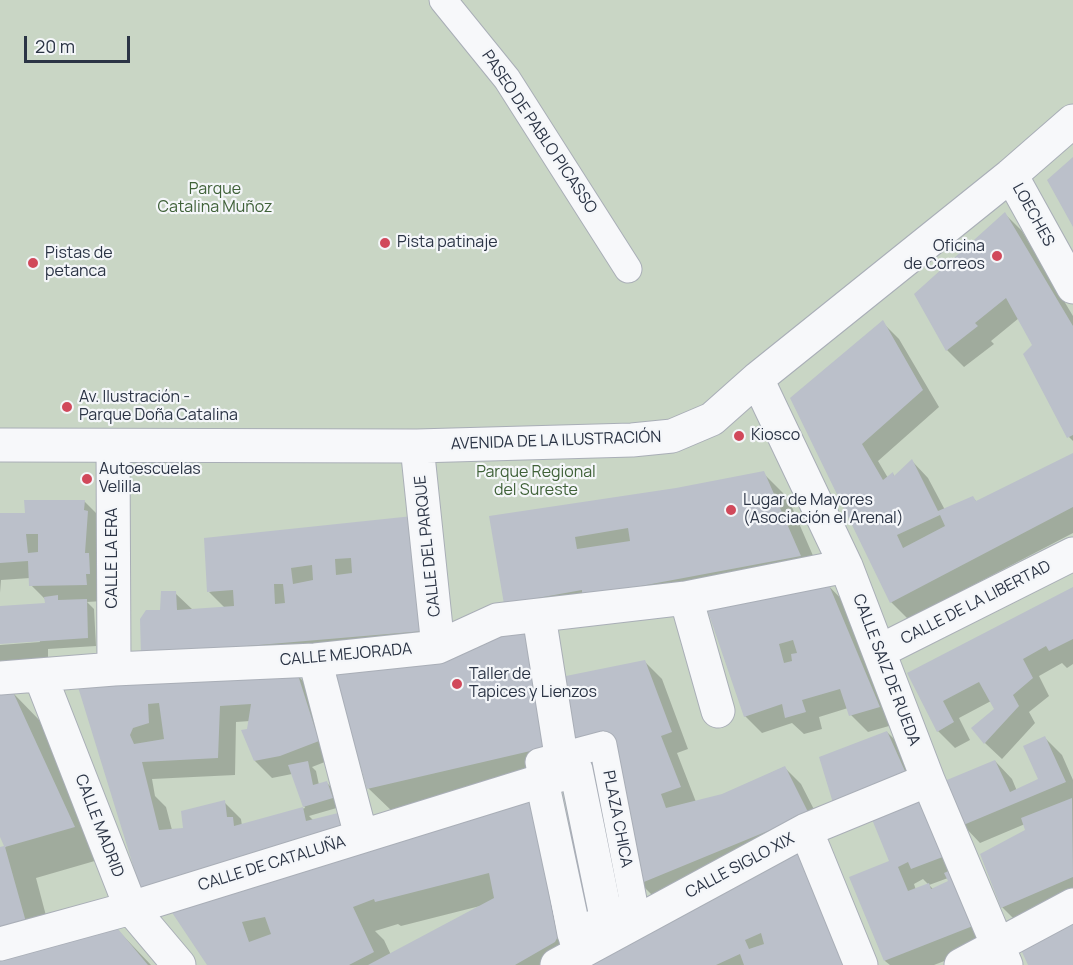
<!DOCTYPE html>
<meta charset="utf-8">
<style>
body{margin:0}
#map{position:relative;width:1073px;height:965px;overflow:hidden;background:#e4e7ec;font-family:Manrope,sans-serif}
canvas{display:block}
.scale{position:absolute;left:24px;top:36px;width:106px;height:27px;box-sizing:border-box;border:3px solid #2b3445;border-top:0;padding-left:8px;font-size:18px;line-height:21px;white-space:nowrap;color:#2b3445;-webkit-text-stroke:4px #f4f6f9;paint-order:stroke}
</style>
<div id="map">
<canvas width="1073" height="965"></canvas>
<div class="scale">20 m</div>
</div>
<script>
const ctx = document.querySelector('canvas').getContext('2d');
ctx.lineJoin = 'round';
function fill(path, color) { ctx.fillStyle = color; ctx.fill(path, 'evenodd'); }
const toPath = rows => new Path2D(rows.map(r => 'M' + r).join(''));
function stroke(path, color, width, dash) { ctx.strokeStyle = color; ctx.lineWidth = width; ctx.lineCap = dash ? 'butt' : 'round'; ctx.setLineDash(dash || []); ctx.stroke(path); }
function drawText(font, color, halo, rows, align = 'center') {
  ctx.font = font + ' Manrope,sans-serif'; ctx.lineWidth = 4.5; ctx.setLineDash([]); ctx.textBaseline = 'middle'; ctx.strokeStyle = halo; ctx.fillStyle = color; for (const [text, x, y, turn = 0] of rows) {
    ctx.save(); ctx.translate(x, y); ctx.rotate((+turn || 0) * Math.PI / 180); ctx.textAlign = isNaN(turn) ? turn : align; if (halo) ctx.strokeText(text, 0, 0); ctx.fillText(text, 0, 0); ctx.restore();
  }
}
const green = toPath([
 [0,0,1073,0,1073,965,0,965]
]);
const shadow = toPath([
 [1005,214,1022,231,1073,316,1073,441,1069,437,1034,345,1019,318,991,341,994,344,964,367,947,350],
 [882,322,899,339,939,407,878,461,888,478,893,474,895,477,912,461,928,478,945,510,972,497,977,502,1073,454,1073,533,908,619,891,602,792,398],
 [763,473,788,498,824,581,846,604,896,724,868,732,851,715,848,708,819,717,822,729,804,734,792,723,762,733,745,716,707,604,533,628,560,678,645,662,662,679,688,749,677,753,696,802,723,795,784,767,801,784,825,831,657,900,640,883,616,752,587,758,576,771,394,813,369,789,334,666,527,625,491,517,677,490],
 [84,501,101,518,103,601,87,602,94,609,96,646,48,649,48,658,0,661,0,645,40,642,39,639,0,642,0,607,47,605,46,600,31,585,30,578,1,580,0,593,0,515,27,514],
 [413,518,439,648,159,671,161,612,175,593,193,610,225,608,209,592],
 [1073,589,1073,664,1067,668,1062,663,1039,676,1049,696,1029,712,1035,723,1002,759,985,743,996,709,991,701,959,718,970,740,955,748,938,731,909,673],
 [298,676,315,693,335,758,312,767,316,771,319,785,327,783,335,791,340,807,309,816,314,821,346,823,536,791,594,952,796,850,859,965,209,965,80,688],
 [250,721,248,731,255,761,272,778,292,774,305,808,242,826,241,819,224,802,183,829,172,830,166,807,155,796,152,779,235,775,236,722],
 [480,906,391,955,384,940,375,931,398,924,401,926],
 [13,693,44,725,105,858,36,878,53,942,112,924,151,965,0,965,0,849,6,847,0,834,0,696],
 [887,732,904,749,921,788,852,819],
 [1045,738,1062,755,1073,780,1073,901,1019,924,1002,907,1027,831,1025,824,980,843,963,825,995,761,1012,779,1017,791,1040,780],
 [920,798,994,942,934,965,890,965,885,961,891,862],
 [948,878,950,882,933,889,929,885],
 [923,879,929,885,916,890,914,884]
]);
const building = toPath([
 [1073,157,1073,227,1047,180],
 [1005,212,1073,326,1073,435,1067,438,1023,354,1032,345,1006,298,975,323,978,326,946,351,914,294],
 [883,320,923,390,862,444,883,480,893,472,894,476,912,459,938,511,973,496,976,501,1073,453,1073,507,890,603,790,398],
 [940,515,945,526,903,548,897,535],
 [764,471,801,556,582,597,582,590,504,604,489,516,676,488],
 [628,528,630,541,577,549,575,537],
 [24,500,85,500,84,510,88,511,85,553,89,553,90,574,86,574,87,585,29,586,28,561,0,563,0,513,25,513],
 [26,534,38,534,38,552,28,553],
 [413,516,423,631,141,655,140,619,146,610,160,610,161,591,176,591,177,610,234,606,233,590,207,592,204,538],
 [351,558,352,573,336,575,335,559],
 [312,565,313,580,293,584,291,568],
 [274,584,283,584,285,603,275,604],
 [829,585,880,707,849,716,840,689,802,700,806,712,785,718,782,704,744,717,705,603],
 [793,640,797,653,791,654,792,661,784,663,779,644],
 [1073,587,1073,639,1049,651,1046,646,1023,659,1033,678,1013,695,1019,706,984,744,971,728,994,709,979,682,943,701,954,722,937,732,907,673],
 [58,595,58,600,87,599,88,638,0,644,0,606,45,603,44,597],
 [530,623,552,746,367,789,332,664,455,657,492,628],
 [645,660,672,732,661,736,681,787,661,794,666,808,722,794,785,766,809,814,639,884,611,733,569,741,556,678],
 [298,675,319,741,280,756,254,761,241,730,247,729,251,704,220,706,218,758,142,762,159,830,183,828,181,811,225,800,227,817,233,817,234,826,303,807,306,821,338,813,344,835,140,888,78,687],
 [159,703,164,739,134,744,130,735,133,728,149,723,148,704],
 [13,692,75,827,5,847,26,922,0,928,0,847,4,846,0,837,0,694],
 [887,731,905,771,833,803,819,757],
 [1045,736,1066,782,961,826,942,782,995,760,1010,792,1038,779,1023,746],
 [308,761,313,785,327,781,333,798,303,807,288,765],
 [537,789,564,925,555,942,515,965,368,965,494,898,489,873,375,902,374,899,353,907,374,952,349,965,207,965,165,902],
 [265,917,271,934,249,942,242,922],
 [921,797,948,855,911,869,908,862,898,867,908,891,929,883,931,889,948,881,944,873,953,869,978,924,884,961,849,877,889,861,871,817],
 [1072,798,1073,877,1001,908,980,854,1025,830,1021,818],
 [797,848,845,965,744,965,740,954,716,965,568,965],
 [761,933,764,944,749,949,745,940],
 [1073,919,1073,965,1028,965,1017,941],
 [113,923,148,965,0,965,0,957]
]);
const pedestrian = toPath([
 [443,0,507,79,628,269],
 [603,745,634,905,571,934,539,762,603,745]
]);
const minor = toPath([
 [1011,175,1073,287],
 [757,379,846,566,928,780,1006,965],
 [0,445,417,446,632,440,672,436,712,419,757,379,1011,175,1073,121],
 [417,446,438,647],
 [113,447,114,669],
 [686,598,718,711],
 [539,616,564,774],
 [880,651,1073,554],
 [315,660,361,836],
 [40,675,131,908,179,965],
 [0,678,114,669,315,660,438,647,497,620,686,598,846,566],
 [542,781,579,954],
 [806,830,861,965],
 [0,944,131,908,576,770,610,936],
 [557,965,806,830,928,780],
 [961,965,1073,905]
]);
const markers = [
 [385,243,6,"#d1495b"],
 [997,256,6,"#d1495b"],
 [33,263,6,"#d1495b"],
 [67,407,6,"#d1495b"],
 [739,436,6,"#d1495b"],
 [87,479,6,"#d1495b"],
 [731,510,6,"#d1495b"],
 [457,684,6,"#d1495b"]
];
const streetNames = [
 ["PASEO DE PABLO PICASSO",539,132,56],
 ["LOECHES",1033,215,61],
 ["AVENIDA DE LA ILUSTRACIÓN",556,441,-2],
 ["CALLE DEL PARQUE",428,546,-96],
 ["CALLE LA ERA",113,558,-90],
 ["CALLE DE LA LIBERTAD",976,603,-27],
 ["CALLE MEJORADA",346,655,-5],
 ["CALLE SAIZ DE RUEDA",886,670,69],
 ["PLAZA CHICA",617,819,79],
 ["CALLE MADRID",99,826,69],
 ["CALLE DE CATALUÑA",272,864,-17],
 ["CALLE SIGLO XIX",740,866,-28]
];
const parkNames = [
 ["Parque",215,190],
 ["Catalina Muñoz",215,208],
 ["Parque Regional",536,473],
 ["del Sureste",536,491]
];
const poiNames = [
 ["Pista patinaje",397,243],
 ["Oficina",985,247,"right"],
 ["de Correos",985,265,"right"],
 ["Pistas de",45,254],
 ["petanca",45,272],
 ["Av. Ilustración -",79,398],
 ["Parque Doña Catalina",79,416],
 ["Kiosco",751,436],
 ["Autoescuelas",99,470],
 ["Velilla",99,488],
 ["Lugar de Mayores",743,501],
 ["(Asociación el Arenal)",743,519],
 ["Taller de",469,675],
 ["Tapices y Lienzos",469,693]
];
fill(green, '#c9d6c5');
fill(shadow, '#0003');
fill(building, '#bbc0ca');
stroke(pedestrian, '#a9aeb7', 29);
stroke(minor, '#a9aeb7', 35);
stroke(pedestrian, '#f7f8fa', 27);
stroke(minor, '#f7f8fa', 33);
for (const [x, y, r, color] of markers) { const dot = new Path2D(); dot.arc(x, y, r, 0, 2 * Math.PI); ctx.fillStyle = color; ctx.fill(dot); stroke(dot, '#f4f6f9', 2); }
drawText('16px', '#2b3445', '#f4f6f9', streetNames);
drawText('16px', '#3f6138', '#f4f6f9', parkNames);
drawText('16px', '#2b3445', '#f4f6f9', poiNames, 'left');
</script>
